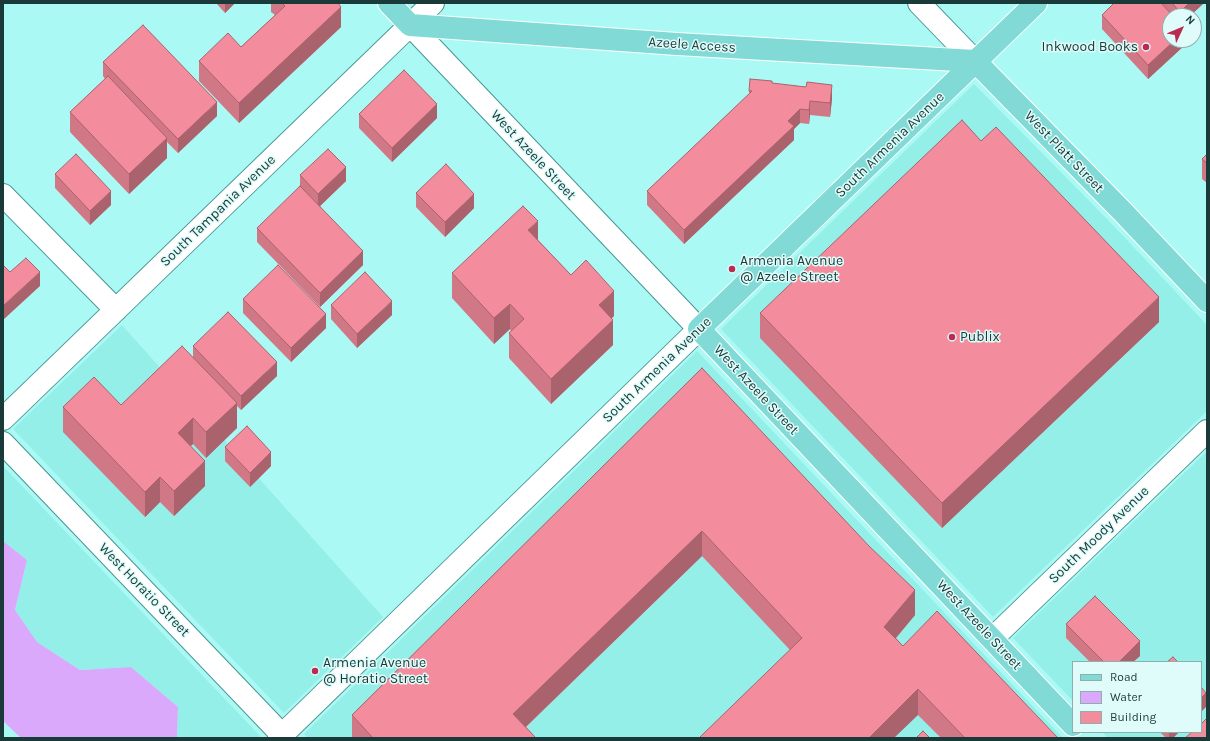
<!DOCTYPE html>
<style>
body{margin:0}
#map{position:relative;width:1210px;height:741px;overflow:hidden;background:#abf9f4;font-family:Karla,sans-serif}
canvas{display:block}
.frame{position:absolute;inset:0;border:4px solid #193a38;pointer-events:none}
.legend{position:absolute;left:1072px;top:661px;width:130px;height:72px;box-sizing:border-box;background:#dffcfa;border:1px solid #90aeac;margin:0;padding:5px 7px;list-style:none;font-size:12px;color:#193a38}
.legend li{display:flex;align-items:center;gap:8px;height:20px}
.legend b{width:20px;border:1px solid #90aeac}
.north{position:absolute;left:1162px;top:8px;width:40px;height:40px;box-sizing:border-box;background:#dffcfa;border:1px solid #90aeac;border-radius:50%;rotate:46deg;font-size:11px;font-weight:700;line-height:16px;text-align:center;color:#193a38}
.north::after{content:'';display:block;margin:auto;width:14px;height:18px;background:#ba2a51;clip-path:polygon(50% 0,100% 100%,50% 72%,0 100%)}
</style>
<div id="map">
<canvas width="1210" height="741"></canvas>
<div class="frame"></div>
<ul class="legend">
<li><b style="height:5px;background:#82dad7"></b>Road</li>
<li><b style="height:11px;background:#daa9fc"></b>Water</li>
<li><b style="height:11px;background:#f38c9c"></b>Building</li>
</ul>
<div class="north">N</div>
</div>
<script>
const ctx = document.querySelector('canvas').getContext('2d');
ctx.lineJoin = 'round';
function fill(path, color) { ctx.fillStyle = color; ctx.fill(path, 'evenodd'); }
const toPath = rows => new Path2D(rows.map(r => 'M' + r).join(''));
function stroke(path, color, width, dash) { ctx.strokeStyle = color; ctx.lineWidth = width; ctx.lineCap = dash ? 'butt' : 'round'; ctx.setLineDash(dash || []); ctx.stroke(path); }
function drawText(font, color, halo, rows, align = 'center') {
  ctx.font = font + ' Karla,sans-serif'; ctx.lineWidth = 3; ctx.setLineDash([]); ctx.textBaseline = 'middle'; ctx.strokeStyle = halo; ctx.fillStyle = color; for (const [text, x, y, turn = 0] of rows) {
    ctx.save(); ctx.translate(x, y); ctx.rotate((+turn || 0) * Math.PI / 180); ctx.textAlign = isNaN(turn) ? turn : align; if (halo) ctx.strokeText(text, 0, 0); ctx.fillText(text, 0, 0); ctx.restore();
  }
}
const built = toPath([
 [974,84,1109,221,1207,325,1207,411,993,617,721,329],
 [122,325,383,617,284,713,13,429],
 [697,351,1063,738,308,738,304,734],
 [1207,451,1207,738,1108,738,1102,732,1201,732,1201,662,1073,662,1073,701,1013,638],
 [3,466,260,736,258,738,177,738,178,707,131,667,80,670,37,642,15,610,27,560,3,541]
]);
const water = toPath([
 [3,541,27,560,15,610,37,642,80,670,131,667,178,707,177,738,21,738,3,721]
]);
const minor = toPath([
 [919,3,975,61],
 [3,195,116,310],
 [3,419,433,3],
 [3,443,285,738],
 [992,639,1207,431],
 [279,738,699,329,410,25]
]);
const major = toPath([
 [389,3,410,25,677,44,975,61],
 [1036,3,699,329,1073,725],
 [975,61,1121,210,1207,301]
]);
const wall = toPath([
 [216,3,235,3,225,13],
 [271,3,338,3,341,27,239,123,199,81,199,61,241,47,275,15,271,12],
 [1114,3,1204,3,1190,16,1170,16,1186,40,1186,44,1148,79,1102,29,1102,15],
 [103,62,217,116,178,153,167,142,167,158,129,194,70,132,70,112,105,79,103,76],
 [772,83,832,99,830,117,810,115,809,124,800,123,794,129,794,140,684,244,647,205,647,191,749,94,749,91],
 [359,114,437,118,392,162,359,128],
 [1207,154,1207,183,1202,179,1202,159],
 [55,174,111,205,90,225,55,188],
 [300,175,346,181,320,206,363,265,320,307,257,242,257,228,300,187],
 [416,193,474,208,445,237,416,207],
 [538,240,571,275,614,316,611,319,613,345,551,404,509,358,509,333,511,331,510,329,494,344,452,298,452,273],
 [243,299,326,328,291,362,243,313],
 [331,305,392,315,357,348,331,319],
 [760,313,1159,322,942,528,760,338],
 [193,346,277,376,241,410,237,406,237,428,206,458,193,444,190,446,205,486,174,516,160,502,145,517,63,432,63,407,121,405,193,357],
 [702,368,915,615,896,638,903,646,1058,738,941,738,918,715,790,650,702,556,526,727,536,738,352,738,352,715],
 [225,447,271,466,250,487,225,461],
 [1066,624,1140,656,1133,662,1090,662,1066,638],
 [1160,732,1179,732,1173,738,1166,738]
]);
const shadedWall = toPath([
 [225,3,235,3,225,13],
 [1189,3,1204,3,1190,16,1180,16,1180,12],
 [341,7,341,27,239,123,239,103],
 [1175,40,1186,40,1186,44,1148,79,1148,65],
 [832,85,832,99,830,117,830,103],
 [810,101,810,115,809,124,809,110],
 [217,102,217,116,178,153,178,139],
 [437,104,437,118,392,162,392,148],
 [800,109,800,123,794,129,794,140,684,244,684,230,788,121],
 [167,138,167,158,129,194,129,174],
 [346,167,346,181,318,208,318,194],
 [111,191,111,205,90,225,90,211],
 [474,194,474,208,445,237,445,222],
 [538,221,538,246,528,230],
 [363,251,363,265,320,307,320,293],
 [40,272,40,286,3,320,3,306],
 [614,291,614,316,599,330,599,305],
 [1159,297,1159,322,942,528,942,503],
 [392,301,392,315,357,348,357,334],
 [510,304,510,329,494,344,494,318],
 [326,314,326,328,291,362,291,348],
 [613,320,613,345,551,404,551,379],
 [277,362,277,376,241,410,241,396],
 [237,403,237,428,206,458,206,432],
 [193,418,193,444,178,458,178,433],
 [271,452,271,466,250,487,250,473],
 [205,461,205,486,174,516,174,491],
 [160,477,160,502,145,517,145,492],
 [702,531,702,556,514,738,513,714],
 [915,590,915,615,884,652,884,627],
 [1140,641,1140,656,1133,662,1119,662],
 [918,689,918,715,894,738,869,738],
 [1206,693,1206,707,1201,712,1201,698],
 [1169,732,1179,732,1173,738,1169,738]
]);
const building = toPath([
 [282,3,338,3,341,7,239,103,199,61,228,33,241,47,285,6,282,3],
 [1114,3,1161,3,1173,16,1170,16,1170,40,1175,40,1148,65,1102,15,1114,3],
 [1172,3,1189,3,1180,12,1172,3],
 [143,25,217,102,178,139,103,62,143,25],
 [404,70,437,104,392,148,359,114,404,70],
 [108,76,167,138,129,174,70,112,108,76],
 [750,79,772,81,772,83,806,87,807,82,832,85,830,103,810,101,809,110,800,109,788,121,794,126,684,230,647,191,752,91,749,91,750,79],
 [962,120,981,141,996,127,1159,297,942,503,760,313,962,120],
 [328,149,346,167,318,194,300,175,328,149],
 [76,154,111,191,90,211,55,174,76,154],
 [1207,154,1207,163,1202,159,1207,154],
 [446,164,474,194,445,222,416,193,446,164],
 [300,186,363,251,320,293,257,228,300,186],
 [523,206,538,221,528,230,571,275,586,260,614,291,599,305,613,320,551,379,509,333,524,319,510,304,494,318,452,273,523,206],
 [26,258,40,272,3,306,3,265,10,272,26,258],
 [278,265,326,314,291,348,243,299,278,265],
 [365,272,392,301,357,334,331,305,365,272],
 [228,312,277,362,241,396,193,346,228,312],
 [182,346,237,403,206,432,193,418,178,433,205,461,174,491,160,477,145,492,63,407,94,377,121,405,182,346],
 [702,368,869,546,915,590,884,627,903,646,937,611,1058,738,965,738,918,689,869,738,699,738,802,638,702,531,513,714,536,738,373,738,352,715,702,368],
 [247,426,271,452,250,473,225,447,247,426],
 [1095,596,1140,641,1119,662,1104,662,1066,624,1095,596],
 [1173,657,1178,662,1167,662,1173,657],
 [1201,687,1206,693,1201,698,1201,687],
 [1207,718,1207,738,1185,738,1192,732,1201,732,1201,724,1207,718],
 [923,731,930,738,916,738,923,731]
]);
const markers = [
 [1146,47,4,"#ba2a51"],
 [732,269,4,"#ba2a51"],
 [952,337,4,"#ba2a51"],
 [315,671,4,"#ba2a51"]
];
const streetNames = [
 ["Azeele Access",692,45,4],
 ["South Armenia Avenue",890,145,-44],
 ["West Platt Street",1064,152,46],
 ["West Azeele Street",533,155,47],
 ["South Tampania Avenue",218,211,-44],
 ["South Armenia Avenue",657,370,-44],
 ["West Azeele Street",756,390,47],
 ["South Moody Avenue",1099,535,-44],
 ["West Horatio Street",144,590,46],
 ["West Azeele Street",979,625,47]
];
const poiNames = [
 ["Inkwood Books",1138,47,"right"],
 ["Armenia Avenue",740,261],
 ["@ Azeele Street",740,277],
 ["Publix",960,337],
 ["Armenia Avenue",323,663],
 ["@ Horatio Street",323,679]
];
fill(built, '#95efe9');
fill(water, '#daa9fc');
stroke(minor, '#489692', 24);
stroke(major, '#fff', 24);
stroke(minor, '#fff', 22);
stroke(major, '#82dad7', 22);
fill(wall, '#d17886');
fill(shadedWall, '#aa626d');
fill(building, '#f38c9c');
stroke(building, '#aa626d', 1);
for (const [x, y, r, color] of markers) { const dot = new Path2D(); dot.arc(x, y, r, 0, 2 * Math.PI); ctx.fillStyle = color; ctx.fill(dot); stroke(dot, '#dffcfa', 1.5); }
drawText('14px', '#193a38', '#dffcfa', streetNames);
drawText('14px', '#193a38', '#dffcfa', poiNames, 'left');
</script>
